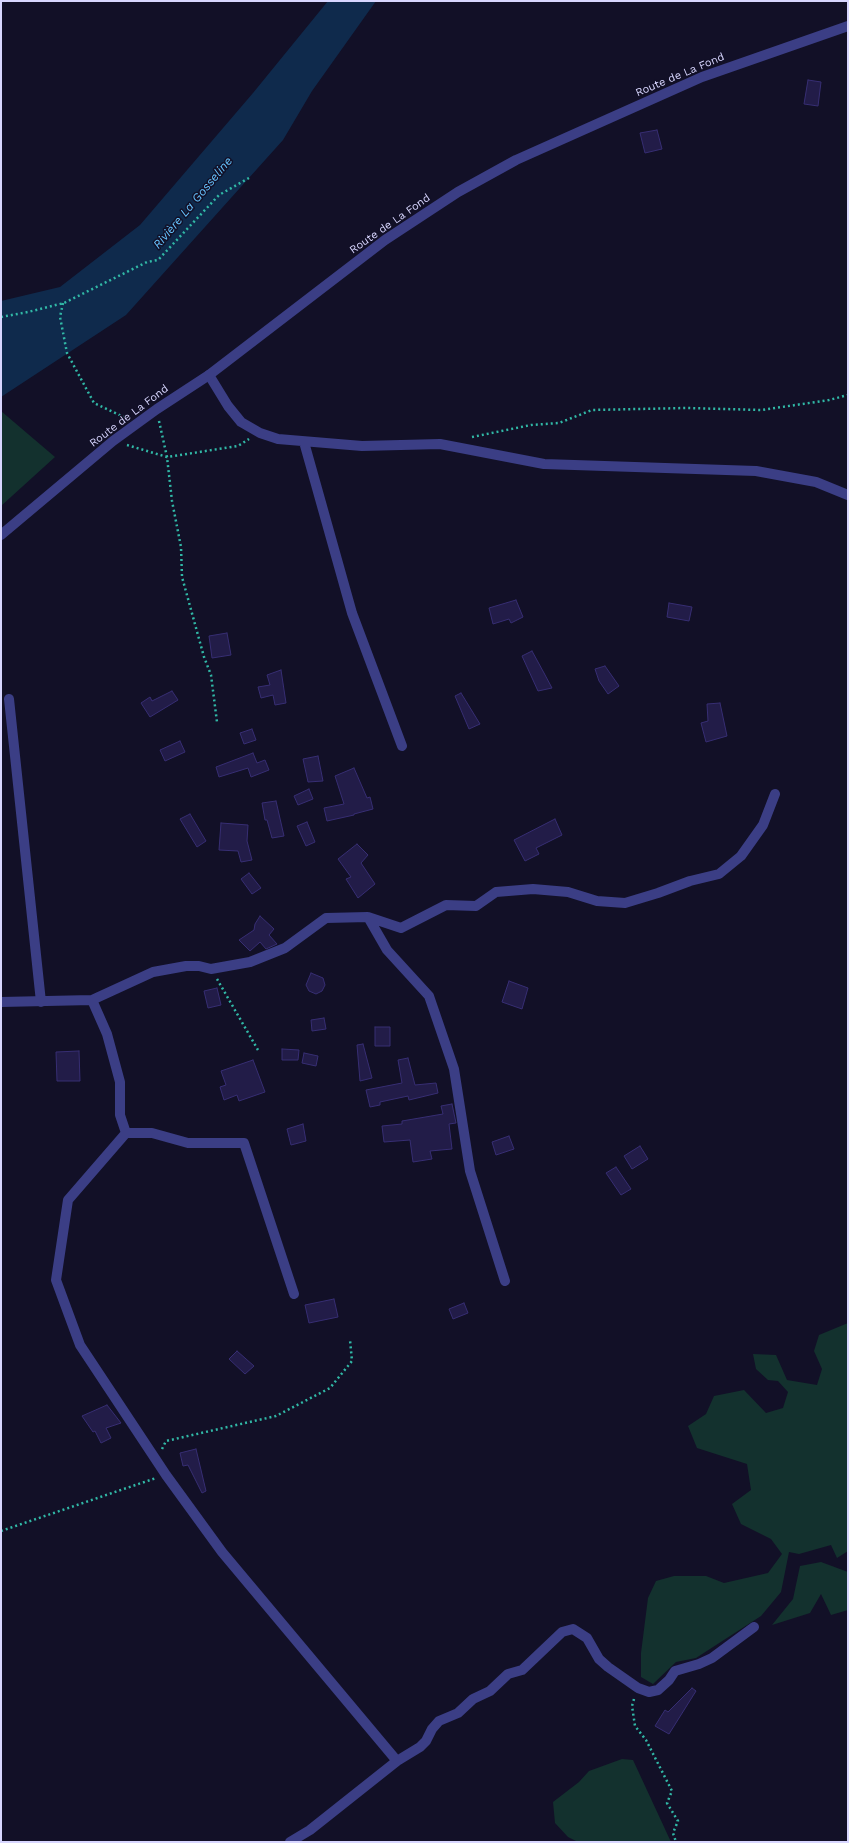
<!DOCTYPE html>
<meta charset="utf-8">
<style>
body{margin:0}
#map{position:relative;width:849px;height:1843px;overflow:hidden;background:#121027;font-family:"Work Sans",sans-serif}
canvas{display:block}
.frame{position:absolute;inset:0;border:2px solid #d8d6ff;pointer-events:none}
</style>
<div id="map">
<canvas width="849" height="1843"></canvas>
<div class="frame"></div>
</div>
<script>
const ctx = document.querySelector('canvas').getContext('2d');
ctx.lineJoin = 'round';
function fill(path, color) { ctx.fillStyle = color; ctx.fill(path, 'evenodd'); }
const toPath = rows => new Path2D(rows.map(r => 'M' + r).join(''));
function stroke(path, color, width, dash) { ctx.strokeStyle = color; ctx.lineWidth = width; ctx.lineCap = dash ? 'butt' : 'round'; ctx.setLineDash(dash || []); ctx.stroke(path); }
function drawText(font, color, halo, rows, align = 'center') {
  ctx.font = font + ' "Work Sans",sans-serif'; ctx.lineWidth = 3; ctx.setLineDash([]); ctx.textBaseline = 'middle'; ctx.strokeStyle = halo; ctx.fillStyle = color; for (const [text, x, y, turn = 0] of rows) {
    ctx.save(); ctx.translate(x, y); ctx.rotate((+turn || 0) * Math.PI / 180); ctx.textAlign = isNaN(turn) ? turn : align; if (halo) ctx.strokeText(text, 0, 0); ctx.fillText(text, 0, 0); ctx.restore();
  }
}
const green = toPath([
 [1,411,55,457,1,506],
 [848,1323,848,1551,837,1558,831,1545,799,1554,789,1552,781,1592,761,1616,696,1658,676,1662,653,1684,641,1677,641,1653,648,1598,656,1581,674,1576,706,1576,724,1583,768,1573,782,1554,771,1539,741,1524,732,1504,751,1490,747,1464,697,1448,688,1426,706,1414,714,1396,744,1390,766,1413,783,1408,788,1392,778,1381,768,1380,756,1369,753,1354,776,1355,787,1380,817,1385,822,1369,814,1351,819,1335],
 [821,1562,848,1572,848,1610,831,1615,821,1594,810,1613,772,1625,793,1599,800,1566],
 [622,1759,633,1760,671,1842,578,1842,568,1837,555,1823,553,1802,579,1782,589,1771]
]);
const water = toPath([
 [328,1,376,1,312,91,283,140,126,315,1,397,1,301,60,287,140,225,253,93]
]);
const building = toPath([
 [808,80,821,82,818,106,804,104,808,80],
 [657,130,662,149,645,153,640,133,657,130],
 [516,600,523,617,511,623,509,619,493,624,489,608,516,600],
 [669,603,692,607,689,621,667,617,669,603],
 [227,633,231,655,212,658,209,636,227,633],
 [532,651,544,673,552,688,538,691,522,656,532,651],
 [605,666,619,686,608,694,599,681,595,669,605,666],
 [281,670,286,703,275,705,273,695,261,698,258,687,270,685,267,675,281,670],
 [172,691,178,700,150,717,141,703,150,697,152,701,172,691],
 [461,693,480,724,469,729,455,696,461,693],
 [720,703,727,736,706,742,701,723,708,721,707,704,720,703],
 [252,729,256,740,244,744,240,733,252,729],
 [180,741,185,752,165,761,160,750,180,741],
 [253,753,257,763,265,760,269,770,251,777,248,768,219,777,216,767,253,753],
 [318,756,323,781,308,782,303,759,318,756],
 [354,768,367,798,370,797,373,809,354,814,354,815,327,821,324,808,344,804,335,776,354,768],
 [309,789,313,799,298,805,294,796,309,789],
 [276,801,284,836,272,838,267,820,265,820,262,803,276,801],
 [190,814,206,841,197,847,180,819,190,814],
 [555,819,562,835,536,848,539,854,525,861,514,840,555,819],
 [307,822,315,842,306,846,297,826,307,822],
 [221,823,248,825,247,841,252,860,241,862,238,851,219,850,221,823],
 [357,844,368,855,361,863,375,884,358,898,346,879,351,877,338,859,357,844],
 [249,873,261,888,252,894,241,879,249,873],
 [260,916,274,929,269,935,277,944,266,949,260,942,250,951,239,940,254,930,255,924,260,916],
 [311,973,323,978,325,985,322,991,316,994,309,991,306,985,311,973],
 [509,981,528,988,522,1009,502,1002,509,981],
 [217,988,221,1005,208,1008,204,991,217,988],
 [324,1018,326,1029,312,1031,311,1020,324,1018],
 [375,1027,390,1027,390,1046,375,1046,375,1027],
 [363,1044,372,1078,360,1081,357,1045,363,1044],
 [282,1049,299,1050,298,1060,282,1060,282,1049],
 [79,1051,80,1081,57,1081,56,1052,79,1051],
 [304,1053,318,1056,316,1066,302,1063,304,1053],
 [408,1058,415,1085,436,1083,438,1093,409,1100,408,1096,380,1102,380,1105,370,1107,366,1090,402,1083,398,1060,408,1058],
 [253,1060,265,1092,239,1101,237,1095,224,1100,220,1087,226,1085,221,1071,253,1060],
 [452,1104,456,1123,449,1124,452,1149,430,1151,432,1159,413,1162,410,1140,384,1142,382,1126,402,1124,402,1121,443,1114,441,1106,452,1104],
 [303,1124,306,1141,291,1145,287,1129,303,1124],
 [509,1136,514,1149,496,1155,492,1142,509,1136],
 [640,1146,648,1159,632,1169,624,1156,640,1146],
 [616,1167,631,1189,621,1195,606,1173,616,1167],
 [334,1299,338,1317,309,1323,305,1305,334,1299],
 [464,1303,468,1313,453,1319,449,1309,464,1303],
 [237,1351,254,1366,245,1374,229,1359,237,1351],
 [107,1405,121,1423,106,1428,111,1438,101,1443,95,1431,93,1432,82,1416,107,1405],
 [196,1449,206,1491,202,1493,188,1465,183,1466,180,1453,196,1449],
 [692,1688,696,1691,669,1734,655,1726,665,1710,668,1712,692,1688]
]);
const path = toPath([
 [63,303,60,317,67,353,94,403,126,418],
 [1,317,28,312,64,303,147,262,158,260,219,195,249,178],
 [159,421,167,457,172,501,181,547,182,577,204,657,211,675,217,722],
 [472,437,531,425,559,423,592,410,686,408,762,410,829,400,848,395],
 [127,445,167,457,238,446,249,439],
 [217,979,258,1050],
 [162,1449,166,1441,276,1416,330,1388,352,1361,350,1340],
 [1,1531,156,1478],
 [634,1699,632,1706,635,1726,646,1740,672,1791,667,1803,678,1821,673,1833,676,1842]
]);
const minor = toPath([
 [209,375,228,406,241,422,260,433,278,439,362,446,440,444,544,464,756,471,816,482,848,495],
 [304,442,352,613,402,746],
 [9,699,41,1002],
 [368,917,401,928,446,905,476,906,496,892,533,889,568,892,597,901,625,903,658,893,690,881,719,874,741,856,763,825,775,794],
 [92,1000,107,1034,120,1082,120,1115,126,1133,68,1200,56,1280,80,1345,166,1475,222,1552,397,1761],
 [1,1002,92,1000,153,972,186,966,199,966,211,969,250,962,285,948,326,918,368,917,387,950,429,996,454,1069,470,1171,505,1281],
 [126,1133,152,1133,188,1143,244,1143,294,1294],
 [290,1842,310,1830,397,1761,420,1747,426,1741,432,1729,439,1721,458,1713,473,1699,490,1691,508,1674,522,1670,562,1632,573,1629,587,1638,599,1659,608,1667,638,1688,649,1692,658,1690,669,1680,675,1671,699,1664,712,1658,754,1627]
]);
const tertiary = toPath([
 [1,535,113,441,157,409,209,375,385,240,458,192,516,160,702,77,848,26]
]);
const streetNames = [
 ["Route de La Fond",680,75,-23],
 ["Route de La Fond",390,224,-35],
 ["Route de La Fond",129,416,-37]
];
const waterNames = [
 ["Rivière La Gosseline",193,203,-50]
];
fill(green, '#13312e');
fill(water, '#0f2a4c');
fill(building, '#221c48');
stroke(building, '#372e73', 1);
stroke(path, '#31b8a6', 2.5, [2, 3]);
stroke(minor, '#3b3e85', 10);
stroke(tertiary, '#3b3e85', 10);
drawText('11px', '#d8d6ff', '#121027', streetNames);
drawText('italic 12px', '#65c2fd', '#121027', waterNames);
</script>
